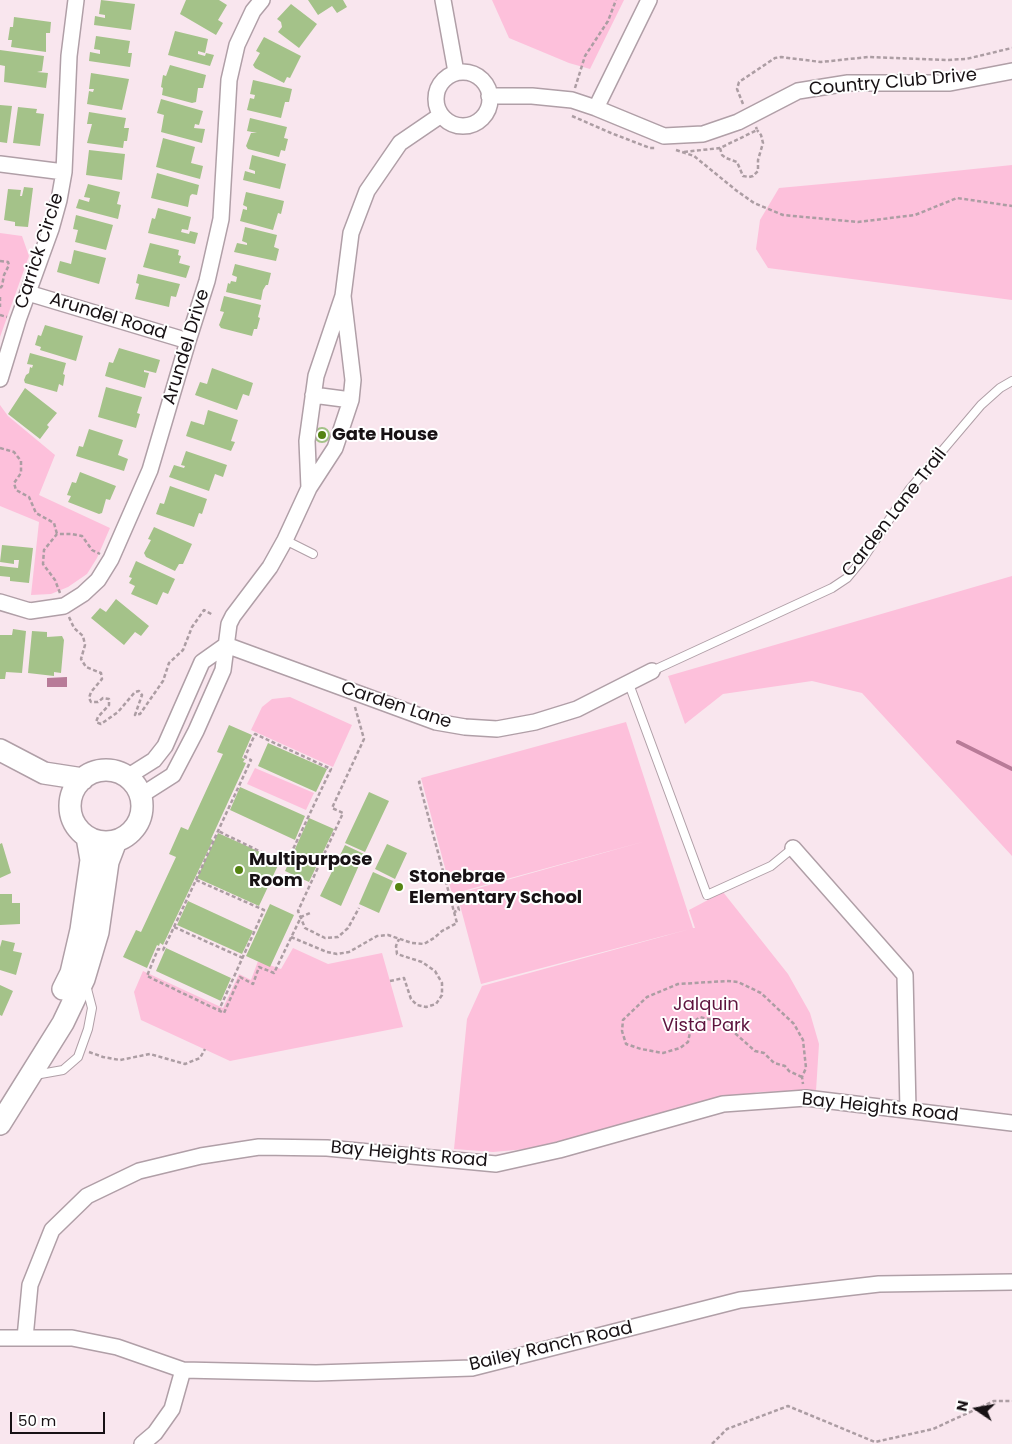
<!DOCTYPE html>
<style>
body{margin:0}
#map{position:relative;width:1012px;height:1444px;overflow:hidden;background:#f9e6ee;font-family:Poppins,sans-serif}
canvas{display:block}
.north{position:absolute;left:952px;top:1384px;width:50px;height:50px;-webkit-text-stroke:4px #fff;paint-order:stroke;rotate:282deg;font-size:14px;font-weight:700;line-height:20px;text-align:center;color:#171114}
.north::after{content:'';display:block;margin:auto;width:18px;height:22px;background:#171114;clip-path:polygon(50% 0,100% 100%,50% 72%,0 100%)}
.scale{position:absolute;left:10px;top:1412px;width:95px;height:22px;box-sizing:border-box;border:2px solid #171114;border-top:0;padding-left:6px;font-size:15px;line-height:18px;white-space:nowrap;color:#171114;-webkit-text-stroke:4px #fff;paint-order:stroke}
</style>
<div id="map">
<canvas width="1012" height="1444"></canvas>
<div class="north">N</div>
<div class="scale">50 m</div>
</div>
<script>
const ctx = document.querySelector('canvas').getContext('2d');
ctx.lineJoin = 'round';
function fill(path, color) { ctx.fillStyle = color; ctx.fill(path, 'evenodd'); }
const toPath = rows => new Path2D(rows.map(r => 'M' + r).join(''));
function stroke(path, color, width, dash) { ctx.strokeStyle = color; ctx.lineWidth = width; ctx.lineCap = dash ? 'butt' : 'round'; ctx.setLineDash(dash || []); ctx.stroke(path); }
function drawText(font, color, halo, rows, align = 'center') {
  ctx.font = font + ' Poppins,sans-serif'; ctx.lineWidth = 4; ctx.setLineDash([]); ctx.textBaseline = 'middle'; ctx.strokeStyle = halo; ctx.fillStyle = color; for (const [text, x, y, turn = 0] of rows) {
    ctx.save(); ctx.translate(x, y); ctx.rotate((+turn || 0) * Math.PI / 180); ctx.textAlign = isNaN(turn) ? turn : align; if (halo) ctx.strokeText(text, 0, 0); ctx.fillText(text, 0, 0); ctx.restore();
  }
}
const green = toPath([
 [492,0,624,0,590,69,569,63,509,38],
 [1012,165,1012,300,768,268,756,249,760,220,779,188,887,178],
 [0,233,22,236,29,256,0,337],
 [0,405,8,416,55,455,39,495,110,528,97,558,87,574,68,587,51,594,31,595,39,522,0,506],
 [1012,576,1012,856,862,693,812,681,723,694,685,724,668,676],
 [290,697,352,725,333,767,251,730,262,707,272,699],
 [626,722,693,928,695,928,689,910,723,892,788,974,810,1013,819,1044,816,1091,758,1092,527,1149,493,1152,454,1149,467,1019,482,986,690,929,481,984,457,894,646,841,452,894,421,778],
 [255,768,314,793,306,810,247,784],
 [293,948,328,964,382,953,403,1027,230,1061,141,1020,134,992,143,971,223,1008,239,974,251,980,258,961,281,969]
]);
const water = toPath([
 [67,677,67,687,47,687,47,678]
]);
const stream = toPath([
 [958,742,1012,769]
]);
const building = toPath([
 [101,0,135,4,131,30,94,25,95,16,105,18,105,15,99,14],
 [186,0,219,0,227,5,218,20,223,23,216,35,180,14],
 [308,0,343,0,347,7,337,13,332,6,318,15],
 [291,4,317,24,299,48,278,32,282,27,281,22,277,19],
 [14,17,51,22,50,33,46,33,46,52,11,47,12,40,8,40,10,27,13,27],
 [175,31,208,39,205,53,198,51,198,54,205,56,206,53,214,55,210,66,168,55],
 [96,36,130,41,128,53,132,53,130,67,89,61,90,52,100,54,100,50,94,49],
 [264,37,301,56,290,78,287,77,284,83,255,68,253,65,260,53,256,51],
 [0,50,44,56,42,71,37,72,48,73,46,88,4,82,5,66,0,65],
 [170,65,206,75,203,88,198,88,196,102,192,103,162,95,163,88,161,87,163,75,166,76],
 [91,73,129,79,122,110,87,104,89,91,93,92,94,89,89,89],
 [253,80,292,89,289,102,285,102,281,118,247,110,250,98,254,99,255,95,250,94],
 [161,99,203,111,199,125,195,124,194,128,205,129,202,143,161,132,164,115,157,113],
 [0,105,12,106,7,143,0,142],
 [18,107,37,109,36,113,44,114,40,146,13,143],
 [89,112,126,118,124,128,129,128,127,141,124,141,123,148,87,143,92,124,87,124],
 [250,118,287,127,284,138,288,139,285,151,281,150,279,157,248,149,246,146,251,133,257,133,247,131],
 [163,138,195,147,191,163,203,166,200,179,156,167],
 [89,150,125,154,122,180,86,175],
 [252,155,286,164,280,189,243,180,245,171,255,174,255,171,249,169],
 [157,173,199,185,197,195,192,194,190,196,188,207,151,198],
 [88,184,120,192,117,204,121,205,118,219,76,208,79,199,89,202,90,198,84,197],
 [24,187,33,188,28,227,15,226,15,222,4,220,8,189,21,190,20,196,22,196],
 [246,192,284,201,281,214,278,213,273,230,240,221,243,209,247,210,247,207,243,205],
 [158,208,191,217,188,230,182,229,181,232,189,234,190,231,198,233,195,244,148,233,152,218,155,219],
 [76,215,113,225,106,250,75,242,78,230,73,229],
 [245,227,277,235,274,247,279,249,276,261,234,252,237,243,247,245,247,243,242,241],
 [150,243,179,250,178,255,181,256,179,263,190,266,186,278,143,267],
 [74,250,106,258,99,284,57,272,60,261,71,264],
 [235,264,271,273,268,285,266,285,263,290,261,300,226,292,228,283,230,284,231,281,236,282,237,277,232,275],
 [138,274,180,284,176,297,171,296,169,307,135,299,139,284,136,283],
 [224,296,261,305,258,317,260,318,257,329,254,329,252,336,221,328,219,325,224,312,220,311],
 [45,325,83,336,76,361,40,350,41,347,35,345,38,335,41,336],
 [119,348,160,360,156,373,144,370,144,372,149,373,145,388,105,376,109,362,113,363],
 [30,353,66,363,63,374,65,375,63,386,59,384,57,392,25,383,24,380,26,375,29,373,30,367,32,368,33,365,27,364],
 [212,368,253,383,249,396,243,394,237,410,195,395,200,382,207,384],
 [106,387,142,397,137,413,140,414,136,428,98,417],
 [25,388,57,413,47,425,49,427,40,439,8,414],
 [208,410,238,420,231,441,235,442,231,451,186,436,191,421,204,425],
 '314 435a8 8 0 1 1 16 0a8 8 0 1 1-16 0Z',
 [89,429,123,440,118,455,128,459,124,471,76,456,79,446,83,447],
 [186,451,227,465,223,477,215,474,209,491,169,477,174,465,184,468,185,466,181,465],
 [80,472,116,486,110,500,106,499,102,513,99,514,68,502,71,496,67,495,72,482,76,483],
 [170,486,207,499,202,514,199,513,194,527,156,514,160,503,164,504],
 [154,527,192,544,183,564,179,564,175,571,146,557,144,553,151,540,148,539],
 [2,545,33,548,29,583,10,581,10,577,0,576,0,566,18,568,19,560,14,560,14,564,0,562],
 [136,561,175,579,168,594,163,592,157,605,131,594,135,586,129,583,132,578,129,577],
 [116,599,149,626,141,636,135,632,124,645,91,618,100,608,106,612],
 [13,629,26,631,22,673,6,672,5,679,0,679,0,635,12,635],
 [32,631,47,632,47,637,62,636,64,640,61,673,54,672,54,676,28,673],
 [229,725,252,735,242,758,245,759,243,762,246,763,211,839,213,840,163,945,160,943,159,946,157,945,147,968,123,957,136,930,141,932,176,857,169,854,181,827,188,830,223,754,217,752],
 [268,743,327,769,316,792,258,766],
 [240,787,305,816,295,840,230,810],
 [369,792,389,801,365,852,345,843],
 [309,818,334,829,309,882,285,871],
 [218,833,280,861,259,906,197,878],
 [2,843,11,873,0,878,0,844],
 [387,844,407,853,395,879,375,869],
 [345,845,364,854,341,906,320,896],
 [373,872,393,881,379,913,359,904],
 [0,894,12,894,12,903,20,903,20,924,0,925],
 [188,901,253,931,242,954,177,925],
 [270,904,294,915,270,967,246,956],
 [2,940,15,943,13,951,22,953,16,975,0,970,0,947],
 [166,948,231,978,221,1001,156,971],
 [0,985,13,991,2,1016,0,1015]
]);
const path = toPath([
 [575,88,585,56,608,21,616,0],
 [743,104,737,89,739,82,775,58,781,57,821,62,868,57,946,60,966,59,1012,48],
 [572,116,611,133,650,148,655,148],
 [720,148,722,155,726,158,737,162,743,176,749,177,753,176,758,171,758,160,763,143,761,135,757,130],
 [676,150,694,156,737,191,754,203,783,215,858,222,915,215,957,198,1012,206],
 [684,152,720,148,757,130,756,127],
 [0,261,8,262,9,265,4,275,2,286,0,288],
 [0,297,0,307],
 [0,315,7,317],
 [0,448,14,452,21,461,21,473,14,483,16,490,29,497,36,513,54,523,57,534],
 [60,593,55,580,43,564,44,550,57,534,71,534,82,536,92,550,100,554],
 [69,617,74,628,83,636,85,645,81,659,86,667,101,673,102,679,91,692,89,698,91,702,98,702,103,698,109,699,109,705,98,717,96,722,101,724,118,712,135,692,139,691,142,695,135,715,140,714,163,681,169,663,183,650,192,627,204,610,213,615],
 [355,707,364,739,332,808,343,813,298,911,305,928,325,938,338,937,348,928,359,908],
 [196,880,218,831,251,760,245,757,255,734,331,769,286,864,218,831],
 [454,894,459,910,454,912],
 [174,927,196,880,264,910,219,1010],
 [291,937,327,952,337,954,349,952,377,936,388,935,412,943,424,944,434,938,442,931,457,923,419,782,422,781],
 [243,958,174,927,163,950,158,949,147,976,224,1013,240,977,253,984,259,967,274,973,301,917,310,913],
 [390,981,404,978,411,999,417,1005,426,1007,436,1004,442,995,442,983,435,971,422,962,397,954,396,946,399,939],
 [89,1052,103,1057,120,1060,150,1054,185,1064,200,1058,205,1049],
 [802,1077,789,1071,785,1066,774,1063,764,1053,755,1051,728,1027,719,1022,700,1017,692,1023,688,1042,680,1048,663,1053,641,1049,626,1044,622,1031,623,1020,647,997,678,984,727,981,738,982,761,993,794,1024,803,1040,806,1068,802,1077,803,1084],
 [712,1444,727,1429,788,1406,875,1442,933,1429,994,1401,1012,1401]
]);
const lane = toPath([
 [285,540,313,554],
 [652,671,832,588,847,578,862,560,909,490,981,405,1000,388,1012,381],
 [629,684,707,895,771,866,793,848],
 [35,1075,63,1070,78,1057,88,1029,92,1008,86,985]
]);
const street = toPath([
 [443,0,456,72],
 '436 99a27 27 0 1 1 54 0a27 27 0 1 1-54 0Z',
 [489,96,532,96,572,100,596,108,664,136,703,134,738,122,798,91,848,83,950,83,1012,71],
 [596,108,649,0],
 [0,164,64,172],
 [28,293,188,341],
 [0,379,18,320,51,229,59,200,64,172,69,56,76,0],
 [313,395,351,400],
 [309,488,307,441,316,376,343,296,351,233,367,191,400,143,441,115],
 [0,602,30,611,64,606,83,594,98,580,111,559,150,470,188,341,207,281,221,219,229,80,237,45,253,11,262,0],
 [226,645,436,722,465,727,497,729,535,722,577,709,652,671],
 [127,777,154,760,165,746,202,662,226,645],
 [140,796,173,775,196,731,223,670,229,624,233,616,270,567,285,540,309,488,335,448,351,400,353,380,343,296],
 [793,848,905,975,908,1110],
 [0,1338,72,1338,117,1347,183,1370,316,1373,472,1368,740,1300,879,1284,1012,1282],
 [25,1338,30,1285,52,1230,87,1196,139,1171,201,1156,259,1147,327,1148,496,1164,559,1150,723,1104,806,1098,1012,1123],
 [142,1444,155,1433,172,1409,183,1370]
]);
const secondary = toPath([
 [0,750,44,773,83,779],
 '70 806a36 36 0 1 1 72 0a36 36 0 1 1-72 0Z',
 [63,989,71,973,81,930,91,860,87,837],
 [0,1124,63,1023,84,979,98,932,108,862,116,841]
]);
const markers = [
 [322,435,5,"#558413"],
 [239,870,5,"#558413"],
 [399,887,5,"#558413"]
];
const streetNames = [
 ["Country Club Drive",893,83,-5],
 ["Carrick Circle",40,251,-72],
 ["Arundel Road",108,317,17],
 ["Arundel Drive",187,347,-73],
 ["Carden Lane Trail",895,513,-52],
 ["Carden Lane",396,706,18],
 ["Bay Heights Road",880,1108,6],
 ["Bay Heights Road",409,1155,5],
 ["Bailey Ranch Road",551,1347,-13]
];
const poiNames = [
 ["Gate House",332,435],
 ["Multipurpose",249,860],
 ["Room",249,881],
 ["Stonebrae",409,877],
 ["Elementary School",409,898]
];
const parkNames = [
 ["Jalquin",706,1005],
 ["Vista Park",706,1026]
];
fill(green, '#fdc0db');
fill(water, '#b87b98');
stroke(stream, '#b87b98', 4);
fill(building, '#a4c289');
stroke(lane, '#b09fa7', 10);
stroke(street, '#b09fa7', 18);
stroke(secondary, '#b09fa7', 24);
stroke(path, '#ac9da3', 2.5, [4, 2.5]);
stroke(lane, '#fff', 8);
stroke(street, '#fff', 15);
stroke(secondary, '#fff', 21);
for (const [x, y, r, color] of markers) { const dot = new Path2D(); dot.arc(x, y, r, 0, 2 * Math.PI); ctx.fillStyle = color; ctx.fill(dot); stroke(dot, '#fff', 2); }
drawText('18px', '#171114', '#fff', streetNames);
drawText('bold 18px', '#171114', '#fff', poiNames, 'left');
drawText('18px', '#5d143e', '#fff', parkNames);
</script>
